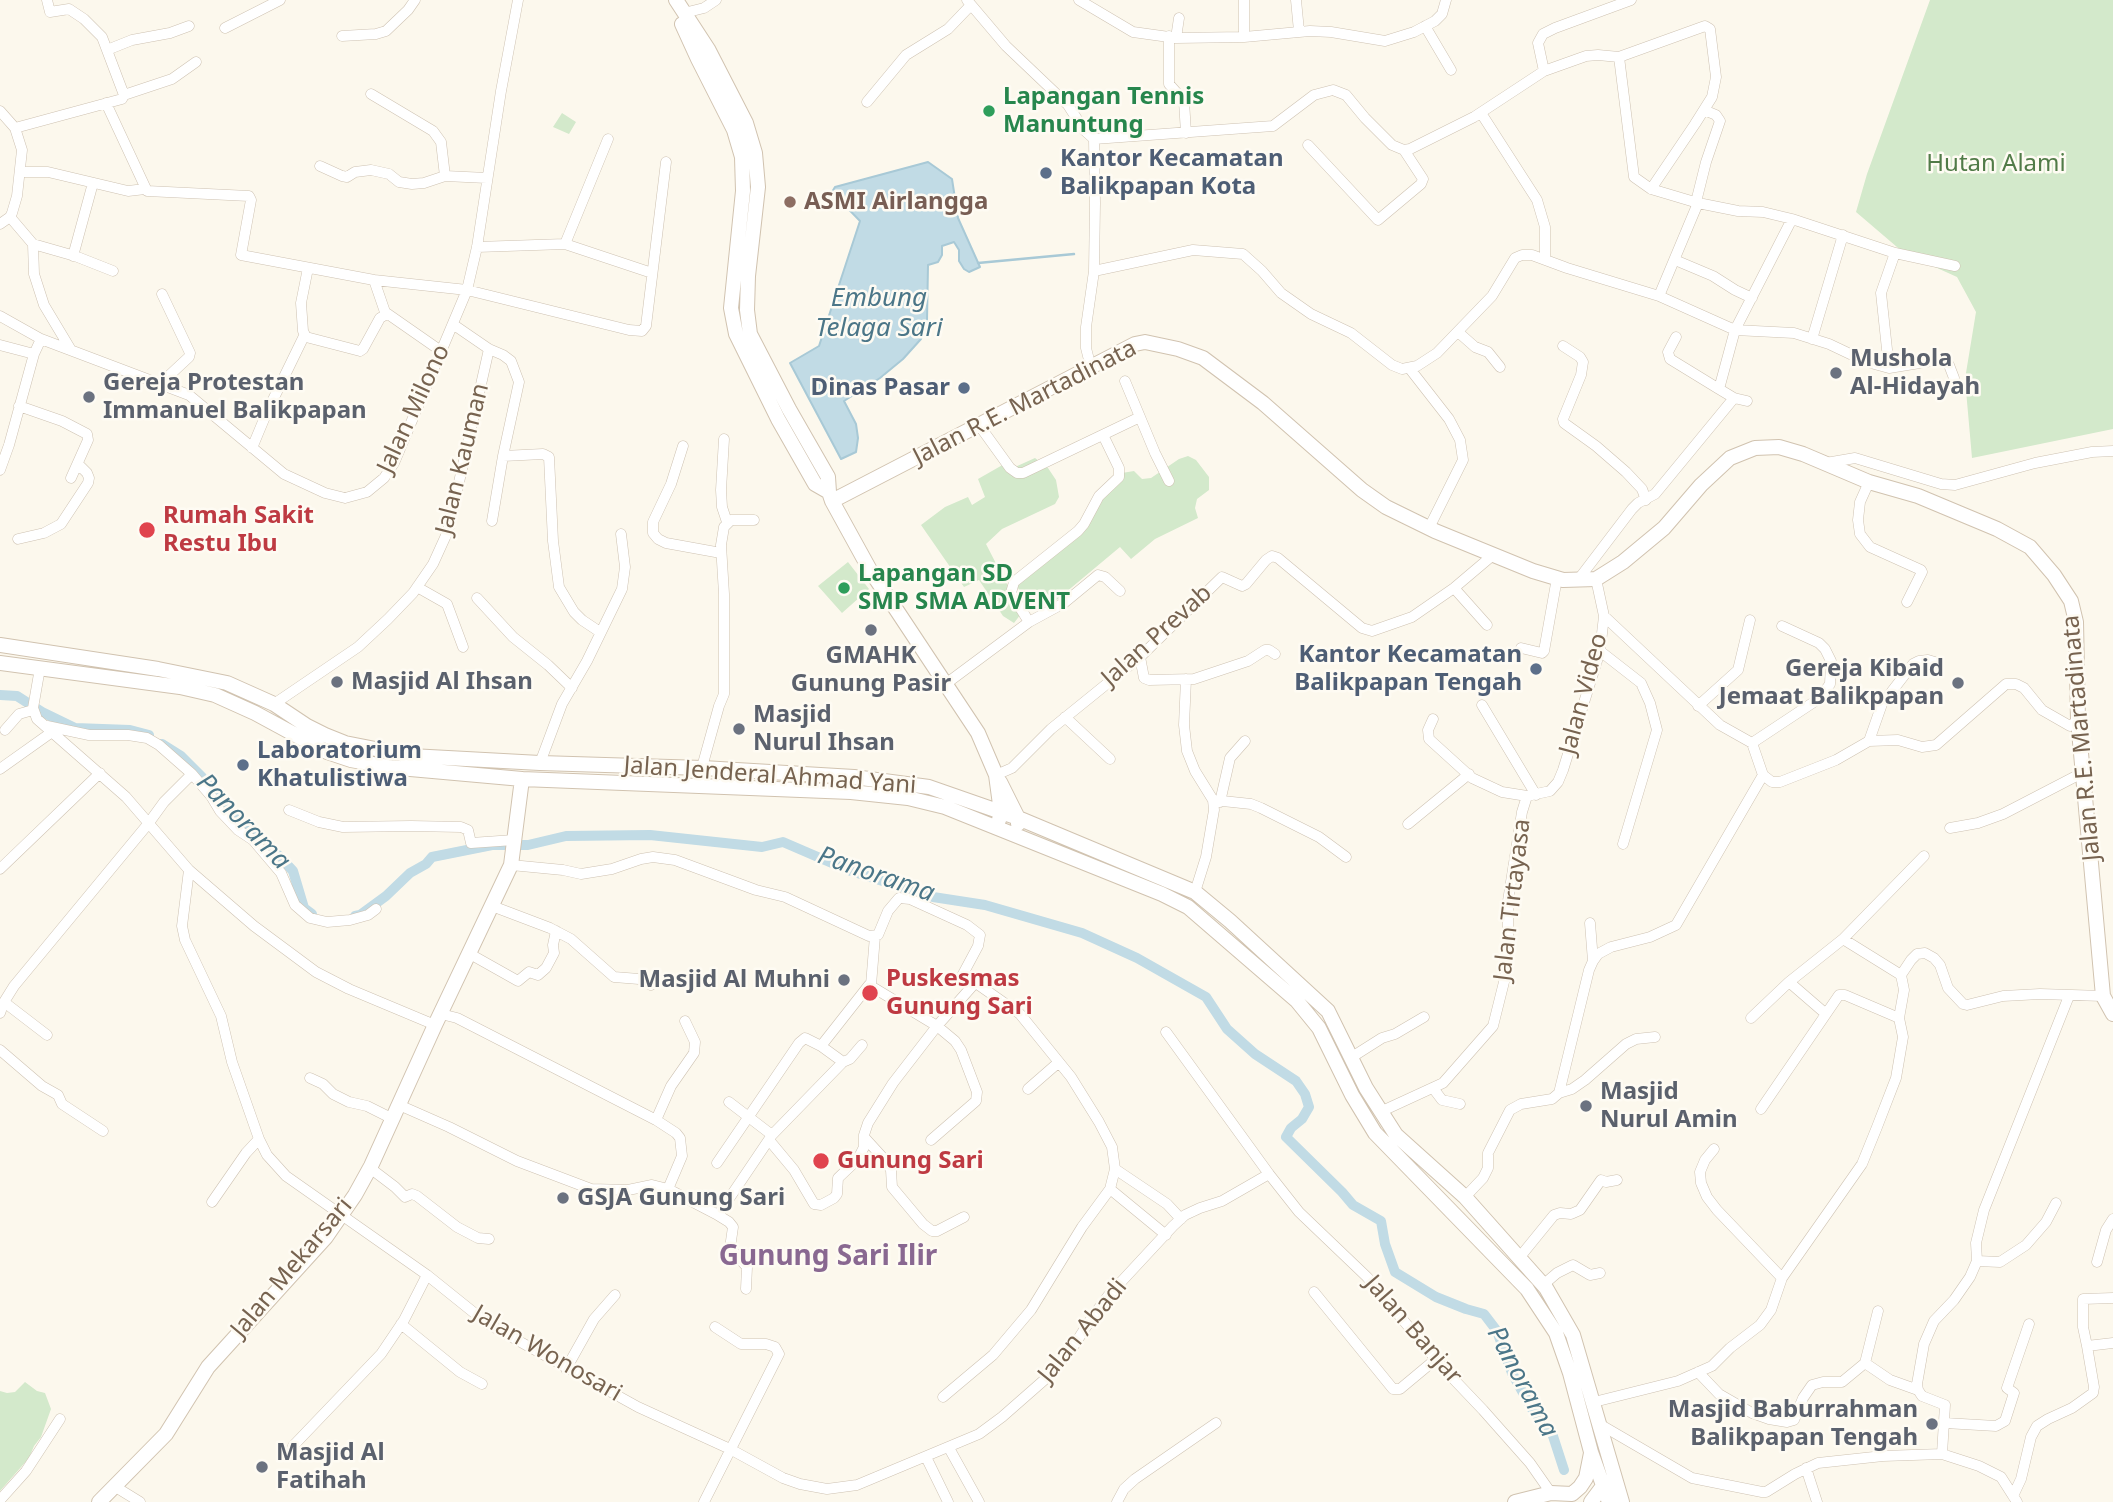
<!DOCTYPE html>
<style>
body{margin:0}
canvas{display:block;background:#fcf8ed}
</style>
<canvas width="2113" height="1502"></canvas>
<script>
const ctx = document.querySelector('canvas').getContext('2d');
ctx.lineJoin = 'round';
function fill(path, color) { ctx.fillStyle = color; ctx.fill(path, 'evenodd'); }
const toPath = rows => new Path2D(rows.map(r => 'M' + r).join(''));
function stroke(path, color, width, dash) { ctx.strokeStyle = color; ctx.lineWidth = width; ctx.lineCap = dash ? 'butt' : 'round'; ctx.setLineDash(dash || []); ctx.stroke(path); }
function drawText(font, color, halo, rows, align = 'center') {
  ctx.font = font + ' "Noto Sans",sans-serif'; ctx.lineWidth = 5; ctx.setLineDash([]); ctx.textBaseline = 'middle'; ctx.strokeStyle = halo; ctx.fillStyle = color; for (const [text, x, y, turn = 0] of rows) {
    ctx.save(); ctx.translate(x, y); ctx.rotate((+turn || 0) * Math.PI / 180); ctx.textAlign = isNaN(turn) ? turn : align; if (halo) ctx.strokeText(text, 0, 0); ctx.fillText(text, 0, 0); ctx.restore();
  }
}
const green = toPath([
 [1930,0,2113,0,2113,429,1972,458,1965,379,1976,312,1957,277,1904,253,1856,212,1867,174],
 [562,113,576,122,569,134,553,127],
 [1188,456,1196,460,1209,477,1209,490,1197,499,1195,508,1198,518,1155,539,1131,559,1120,547,1053,603,1035,607,1025,598,1013,581,1071,532,1122,473,1134,471,1142,479,1151,478,1179,459],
 [1035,458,1048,468,1056,480,1059,497,1055,504,1002,529,986,544,1005,581,1024,610,1014,623,1003,616,979,580,964,587,921,525,945,507,968,497,972,505,985,497,978,479,1006,463,1015,467],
 [848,562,869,589,842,613,818,586],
 [25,1382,37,1391,45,1393,51,1409,41,1437,34,1446,29,1458,0,1491,0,1391,7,1393,15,1392]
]);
const water = toPath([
 [928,162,952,179,958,218,980,267,969,272,964,269,959,261,959,250,954,242,942,246,942,255,938,262,928,265,927,321,921,339,903,359,880,378,844,401,856,424,858,438,856,452,841,459,790,363,819,346,860,221,832,192,835,187,928,162]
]);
const stream = toPath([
 [978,263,1074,254]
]);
const canal = toPath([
 [0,695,17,696,42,712,75,728,130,730,149,735],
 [162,744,181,756,201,776,242,827,279,856,293,871,304,908,312,914],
 [355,916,360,915,386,896,410,873,426,864,432,857,492,845,528,845,566,836,650,835,762,847,783,842,848,870,933,897,985,905,1082,933,1137,958,1206,997,1227,1029,1255,1054,1296,1081,1305,1094,1309,1107,1302,1119,1291,1128,1286,1137,1342,1192,1353,1205,1381,1221,1385,1244,1395,1272,1436,1297,1466,1309,1484,1314,1497,1331,1512,1373,1532,1409,1552,1433,1564,1470]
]);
const street = toPath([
 [967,0,1006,46,1068,105,1084,130,1094,139,1095,203,1094,271,1086,327,1086,348,1091,368],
 [1079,0,1133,32,1176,38,1244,37,1310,31,1331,32,1385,41,1414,32,1435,21,1442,14,1446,0],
 [1244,0,1244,37],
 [1296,0,1299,31],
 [684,13,704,8,716,0],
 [1425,26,1451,70],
 [225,28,280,0],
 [342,36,376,34,386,31,408,10,415,0],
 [1169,36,1169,84,1184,101,1186,133],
 [1176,38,1179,18],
 [107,50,132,40,170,33,189,26],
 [1619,57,1705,26,1710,29,1716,77,1712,97,1695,124,1651,189],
 [1544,71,1538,43,1543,34,1555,28,1631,0],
 [371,94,433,131,441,142,445,176,487,178],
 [124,95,172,79,196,62],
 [867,102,906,55,948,29,971,5],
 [106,103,147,191,249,196,251,200,241,255,374,280,385,312,441,351],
 [0,111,15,128,22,150,17,196,12,213,10,217,0,224],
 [1481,113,1537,200,1545,227,1545,259],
 [15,128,122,99,124,95,102,37,84,19,69,9,50,12,47,0],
 [1094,139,1273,126,1314,95,1333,90,1346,95,1365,118,1392,145,1404,150,1410,149,1474,117,1544,71,1586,56,1598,55,1619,57,1634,177,1651,189,1698,203,1659,296],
 [1308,145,1378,220,1421,184,1423,179,1404,150],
 [320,166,342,176,347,177,355,172,371,170,389,174,399,182,412,184,424,183,445,176],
 [20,172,48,172,128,191,145,189],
 [1696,202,1706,162,1720,121,1716,115,1704,110],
 [1698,203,1738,211,1763,212,1792,219],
 [10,217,33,244,75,256,113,271],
 [33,244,34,274,44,305,71,350],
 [565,244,608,139],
 [477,247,565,244,652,273],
 [1895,253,1955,266],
 [73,256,93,183],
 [1675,260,1713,276,1735,290,1752,298],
 [308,268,301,303,303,331,306,337,360,351,363,349,380,318,387,314],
 [1094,271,1193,250,1243,254,1262,271,1281,293,1311,314,1351,333,1392,365,1402,369,1417,366,1437,353,1492,296,1515,258,1522,255,1532,255,1567,268,1659,296,1735,330,1792,219,1895,253,1881,293,1889,368,1867,362,1829,344,1794,333,1735,330,1719,389,1670,359,1668,352,1676,337],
 [374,280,467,290,629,330,642,331,646,326,666,162],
 [0,316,41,339,189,395,284,474,325,493,345,498,367,492,384,478,394,463,467,290,477,247,501,91,518,0],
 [454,325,489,349,503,355,511,361,519,382,503,456,492,521],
 [1458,332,1475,347,1488,352,1500,367],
 [1812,339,1843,235],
 [0,345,34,354],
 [1563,346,1580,357,1583,362,1581,375,1563,419,1564,423,1596,446,1626,472,1642,489,1646,500],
 [1889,368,1944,359,1949,365,1954,378],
 [1410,369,1449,419,1460,440,1462,453,1463,460,1429,528],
 [1125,381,1140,417],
 [160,384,189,357,190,353,162,294],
 [1719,389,1734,398,1747,401],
 [19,406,62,421,87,434,88,440,71,478],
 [979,425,1010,468,1017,473,1023,473,1140,417,1155,453,1169,481],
 [724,439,721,490,722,507,727,522],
 [683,446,671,484,653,522,653,533,658,539,666,543,721,553],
 [252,448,267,412,304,336],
 [503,456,543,454,549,457,553,541,559,587,574,612,582,620,600,632],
 [1826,463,1855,458,1941,484,1955,485,2035,463,2092,452,2113,451],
 [0,470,9,445,34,354,41,339],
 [1869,482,1860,502,1858,520,1860,534,1870,547,1921,570,1922,572,1907,602],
 [18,539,44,533,61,524,88,483,89,478,87,473,78,464],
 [1578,580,1632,509,1638,503,1655,494,1734,398],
 [417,587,447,604,463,647],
 [1454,588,1487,625],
 [477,598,513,637,548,665,572,688],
 [1029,622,1011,593,1014,582,1078,531,1084,524,1099,496,1119,477,1119,468,1103,435],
 [1521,648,1542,653,1544,651,1557,578],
 [1600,651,1641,683,1650,703,1657,730,1623,844],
 [1140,657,1144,678,1149,680,1194,679,1248,661,1265,650,1269,650,1275,654],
 [1938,663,1928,660,1919,661,1913,664,1882,704,1869,741,1898,740,1922,747,1936,745,2006,684,2016,684,2024,688,2042,710,2070,726,2078,720],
 [40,668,33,708,37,719,126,797,189,870,254,926,316,972,349,989,435,1025],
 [1186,679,1184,725,1187,751,1195,771,1213,800,1214,810,1206,857,1195,892],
 [947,683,1029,622,1064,603,1098,575,1105,577,1120,591],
 [274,704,358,647,388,619,413,593,433,564,448,531,489,349],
 [1482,705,1536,795],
 [1698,706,1738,670,1750,620],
 [1065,717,1110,759],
 [1433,719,1428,730,1429,739,1472,778,1502,792,1527,796,1550,791,1558,782,1563,770,1600,651,1604,616,1596,579],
 [47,726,89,735,128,735,147,738,159,745,192,774],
 [5,730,19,714,33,710],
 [1752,743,1820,698,1830,684,1831,661,1825,649,1819,643,1782,626],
 [540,763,562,704,587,661,622,589,625,567,621,534],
 [0,769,52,732],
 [996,775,1012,768,1051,729,1140,657,1222,577,1242,586,1246,584,1266,560,1272,556,1278,558,1362,628,1372,631,1412,617,1454,588,1493,555],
 [1763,775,1772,782,1780,782,1836,760,1869,741],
 [697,785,719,706,724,694,724,594,721,545,724,527,731,520,754,520],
 [1213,800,1251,804,1261,808,1319,837,1346,857],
 [1220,802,1230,758,1245,741],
 [289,810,319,822,343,827,411,826,461,827,468,830,471,843,514,840],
 [1408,824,1469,774],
 [1950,828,1978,823,2003,814,2084,772],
 [511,865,563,870,581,874,612,869,641,859,653,857,675,860,756,890,785,897,869,936,878,935,888,911,899,898,910,899,967,925,980,935,978,946,963,974,1020,1014,1071,1077,1099,1122,1112,1147,1115,1169,1110,1189,1166,1235],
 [0,869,100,773],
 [189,870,182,926,185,940,221,1016,232,1062,259,1139,267,1155,286,1176,427,1275,488,1324,638,1407,730,1449,783,1478,800,1484,827,1489,857,1485,979,1434,1002,1417,1051,1374,1071,1350,1093,1316,1108,1296,1173,1226,1185,1215,1200,1208,1222,1201,1269,1174],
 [492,906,550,928,571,939,614,977,639,979,651,985],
 [1590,923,1593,961],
 [470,954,518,981,529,972,538,975,546,968,554,953,553,945,556,931],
 [1901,975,1843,939,1924,856],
 [1789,982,1826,1014],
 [871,985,875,936],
 [4,1002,47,1035],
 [0,1013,4,1002,14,986,148,824,164,802,192,774,211,796,220,811,238,830,253,840,281,873,295,905,310,918,327,922,350,920,368,915,376,909],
 [441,1014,457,1018,656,1120,676,1133,680,1138,682,1156,668,1189],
 [1751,1018,1789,982,1843,939],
 [1166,1032,1269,1174,1299,1212,1367,1277,1444,1369,1483,1410,1530,1463,1551,1493],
 [821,1046,843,1062,850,1059,862,1045],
 [0,1050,42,1086,58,1095,62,1104,103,1131],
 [1352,1057,1382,1038,1395,1034,1424,1017],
 [310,1078,323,1084,333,1094,349,1102,367,1106,393,1119],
 [1433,1088,1442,1100,1460,1104],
 [1028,1089,1059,1062],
 [1559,1093,1572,1089,1585,1080,1626,1044,1636,1039,1655,1037],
 [729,1102,772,1135],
 [399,1105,449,1127,517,1161,591,1189,628,1190,652,1185,668,1189,716,1214,729,1222,733,1227,730,1248,747,1267,746,1289],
 [1761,1109,1839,995,1845,995,1899,1018],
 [1380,1112,1443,1083,1493,1026,1508,966,1508,901,1522,812,1527,796],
 [656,1120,671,1086,694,1053,695,1042,685,1021],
 [864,1137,885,1160,891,1170,892,1187,923,1224,932,1231,937,1231,964,1217],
 [769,1140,794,1170,814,1204,821,1205,834,1198,837,1194,838,1178,858,1159,864,1147,864,1135,868,1123,893,1083,937,1026,975,983],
 [1714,1149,1705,1160,1700,1172,1701,1183,1707,1197,1717,1210,1782,1278],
 [717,1163,799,1043,805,1038,821,1046,869,985,937,1026,955,1041,961,1050,977,1092,976,1101,931,1140],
 [370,1168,395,1187,405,1197,412,1194,417,1196,457,1227,478,1238,489,1239],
 [1115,1169,1167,1204,1181,1219],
 [1465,1197,1483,1178,1488,1168,1488,1153,1510,1110,1521,1104,1552,1099,1559,1093,1589,970,1593,961,1598,954,1611,947,1650,937,1676,925,1763,775,1752,743,1720,725,1604,616],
 [212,1202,246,1153,259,1139],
 [718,1215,772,1135,843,1062],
 [1519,1258,1554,1215,1560,1213,1571,1214,1580,1210,1601,1180,1606,1182,1617,1180],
 [1977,1261,2000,1262,2026,1245,2046,1222,2056,1203],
 [2097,1262,2106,1230,2113,1219],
 [1543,1285,1557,1273,1573,1265,1590,1275,1600,1273],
 [1314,1292,1393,1389,1400,1389,1436,1359],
 [401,1324,460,1372,482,1384],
 [2087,1346,2083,1327,2083,1299,2113,1298],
 [1865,1363,1890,1380,1918,1390],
 [566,1369,594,1319,615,1295],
 [1698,1372,1719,1394,1752,1413,1769,1419,1787,1422,1794,1420,1803,1398,1812,1385,1823,1382,1842,1382,1865,1363,1878,1311],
 [943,1397,993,1355,1031,1310,1082,1227,1110,1189],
 [1594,1402,1678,1381,1712,1366,1730,1348,1760,1325,1771,1310,1782,1278,1862,1164,1877,1127,1896,1078,1903,1037,1899,1018,1904,990,1901,975,1911,960,1917,954,1925,953,1934,958,1940,965,1948,988,1963,1004,1967,1005,2003,996,2040,994,2103,996],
 [1945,1423,1996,1426,2005,1421,2014,1393,2007,1388,2029,1324],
 [1601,1425,1692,1478,1762,1492,1766,1492,1795,1474,1818,1463,1883,1456,1942,1454,1979,1466,2001,1477,2017,1502],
 [293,1446,381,1354,404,1320,427,1275],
 [949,1448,979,1502],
 [1942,1454,1945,1405,1922,1396,1918,1390,1917,1384,1924,1344,1934,1321,1954,1300,1970,1277,1977,1261,1976,1243,1984,1210,2069,996],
 [926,1457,948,1502],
 [1806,1468,1817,1502],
 [114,1486,140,1502],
 [2013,1496,2021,1479,2031,1437,2037,1426,2048,1419,2072,1408,2093,1393,2094,1387,2087,1346,2113,1343],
 [0,1500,26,1471,60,1419],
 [704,1502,779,1354,775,1347,766,1344,741,1344,715,1327],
 [1117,1502,1124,1489,1135,1479,1216,1423]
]);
const secondary = toPath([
 [676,0,708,49,746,123,755,153,758,187,748,276,747,310,750,334,789,409,828,477,829,492,832,501,870,570,978,733,996,775,1001,812,999,820],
 [682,24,698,59,734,130,742,157,743,191,731,308,736,334,778,419,815,484,829,492],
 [832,501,1135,344,1145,342,1178,349,1203,358,1263,403,1362,490,1386,507,1435,531,1533,571,1563,580,1596,579,1623,562,1664,528,1701,485,1730,458,1755,448,1779,447,1803,454,1869,482,1918,496,1997,529,2030,547,2054,575,2071,601,2076,622,2078,720,2103,996,2113,1014],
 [0,645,158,669,227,683,274,704,307,726,325,735,345,743,411,756,540,763,703,768,854,777,929,787,1018,818,1195,892,1230,921,1328,1011,1366,1088,1396,1135,1465,1197,1546,1288,1573,1335,1622,1502],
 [0,663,180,687,215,695,255,713,327,752,351,760,388,767,522,779,851,792,908,798,945,807,1162,894,1188,907,1297,1001,1319,1028,1352,1095,1375,1133,1527,1289,1556,1333,1570,1373,1591,1452,1609,1502],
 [1000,782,1018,818,1018,824],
 [99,1502,166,1434,208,1367,326,1237,355,1195,371,1166,435,1025,511,865,522,779],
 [1515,1502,1551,1493,1572,1494,1580,1487,1586,1478,1591,1453],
 [1591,1502,1606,1482]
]);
const markers = [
 [989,111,7,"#2e9e5b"],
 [1046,173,7,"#5c6f8a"],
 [790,202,7,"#8d6e63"],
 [1836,373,7,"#6b7280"],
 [964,388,7,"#5c6f8a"],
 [89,397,7,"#6b7280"],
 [147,530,9,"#e0444e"],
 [844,588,7,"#2e9e5b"],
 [871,630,7,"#6b7280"],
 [1536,669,7,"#5c6f8a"],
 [337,682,7,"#6b7280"],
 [1958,683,7,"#6b7280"],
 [739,729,7,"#6b7280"],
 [243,765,7,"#5c6f8a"],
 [844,980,7,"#6b7280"],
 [870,993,9,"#e0444e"],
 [1586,1106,7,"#6b7280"],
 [821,1161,9,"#e0444e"],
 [563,1198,7,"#6b7280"],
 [1932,1424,7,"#6b7280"],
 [262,1467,7,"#6b7280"]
];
const leisureNames = [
 ["Lapangan Tennis",1003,97],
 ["Manuntung",1003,125],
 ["Lapangan SD",858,574],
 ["SMP SMA ADVENT",858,602]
];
const serviceNames = [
 ["Kantor Kecamatan",1060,159],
 ["Balikpapan Kota",1060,187],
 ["Dinas Pasar",950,388,"right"],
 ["Kantor Kecamatan",1522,655,"right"],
 ["Balikpapan Tengah",1522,683,"right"],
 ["Laboratorium",257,751],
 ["Khatulistiwa",257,779]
];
const parkNames = [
 ["Hutan Alami",1996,164]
];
const educationNames = [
 ["ASMI Airlangga",804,202]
];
const worshipNames = [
 ["Mushola",1850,359],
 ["Al-Hidayah",1850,387],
 ["Gereja Protestan",103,383],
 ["Immanuel Balikpapan",103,411],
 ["GMAHK",871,656,"center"],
 ["Gunung Pasir",871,684,"center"],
 ["Gereja Kibaid",1944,669,"right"],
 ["Jemaat Balikpapan",1944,697,"right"],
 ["Masjid Al Ihsan",351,682],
 ["Masjid",753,715],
 ["Nurul Ihsan",753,743],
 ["Masjid Al Muhni",830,980,"right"],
 ["Masjid",1600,1092],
 ["Nurul Amin",1600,1120],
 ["GSJA Gunung Sari",577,1198],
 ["Masjid Baburrahman",1918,1410,"right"],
 ["Balikpapan Tengah",1918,1438,"right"],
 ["Masjid Al",276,1453],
 ["Fatihah",276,1481]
];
const streetNames = [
 ["Jalan R.E. Martadinata",1025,403,-27],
 ["Jalan Milono",414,409,-65],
 ["Jalan Kauman",463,459,-76],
 ["Jalan Prevab",1157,636,-42],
 ["Jalan Video",1584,694,-75],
 ["Jalan R.E. Martadinata",2082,738,-95],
 ["Jalan Jenderal Ahmad Yani",770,776,4],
 ["Jalan Tirtayasa",1513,900,-83],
 ["Jalan Mekarsari",292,1268,-50],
 ["Jalan Banjar",1413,1330,49],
 ["Jalan Abadi",1083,1331,-51],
 ["Jalan Wonosari",547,1354,30]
];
const healthNames = [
 ["Rumah Sakit",163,516],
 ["Restu Ibu",163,544],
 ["Puskesmas",886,979],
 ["Gunung Sari",886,1007],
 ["Gunung Sari",837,1161]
];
const waterNames = [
 ["Embung",879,299],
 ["Telaga Sari",879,329],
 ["Panorama",243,822,46],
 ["Panorama",876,875,19],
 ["Panorama",1522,1382,62]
];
const quarterNames = [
 ["Gunung Sari Ilir",828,1257]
];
fill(green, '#d3e9cb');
fill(water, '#c1dbe5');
stroke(water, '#a8c9d6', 2);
stroke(stream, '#a8c9d6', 2.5);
stroke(canal, '#c1dbe5', 10);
stroke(street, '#cec2b2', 11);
stroke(secondary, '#d1c3b0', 16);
stroke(street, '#fff', 10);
stroke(secondary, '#fff', 14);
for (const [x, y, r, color] of markers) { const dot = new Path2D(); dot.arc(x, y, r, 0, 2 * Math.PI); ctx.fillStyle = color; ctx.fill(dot); stroke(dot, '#fefbf3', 2.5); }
drawText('bold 24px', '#27864d', '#fefbf3', leisureNames, 'left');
drawText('bold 24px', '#4e5e75', '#fefbf3', serviceNames, 'left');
drawText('24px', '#517b48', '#fefbf3', parkNames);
drawText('bold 24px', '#785e54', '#fefbf3', educationNames, 'left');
drawText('bold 24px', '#5b616d', '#fefbf3', worshipNames, 'left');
drawText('24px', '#776350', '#fefbf3', streetNames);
drawText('bold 24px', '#be3a42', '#fefbf3', healthNames, 'left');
drawText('italic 26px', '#4b7688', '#fefbf3', waterNames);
drawText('bold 28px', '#896891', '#fefbf3', quarterNames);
</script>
